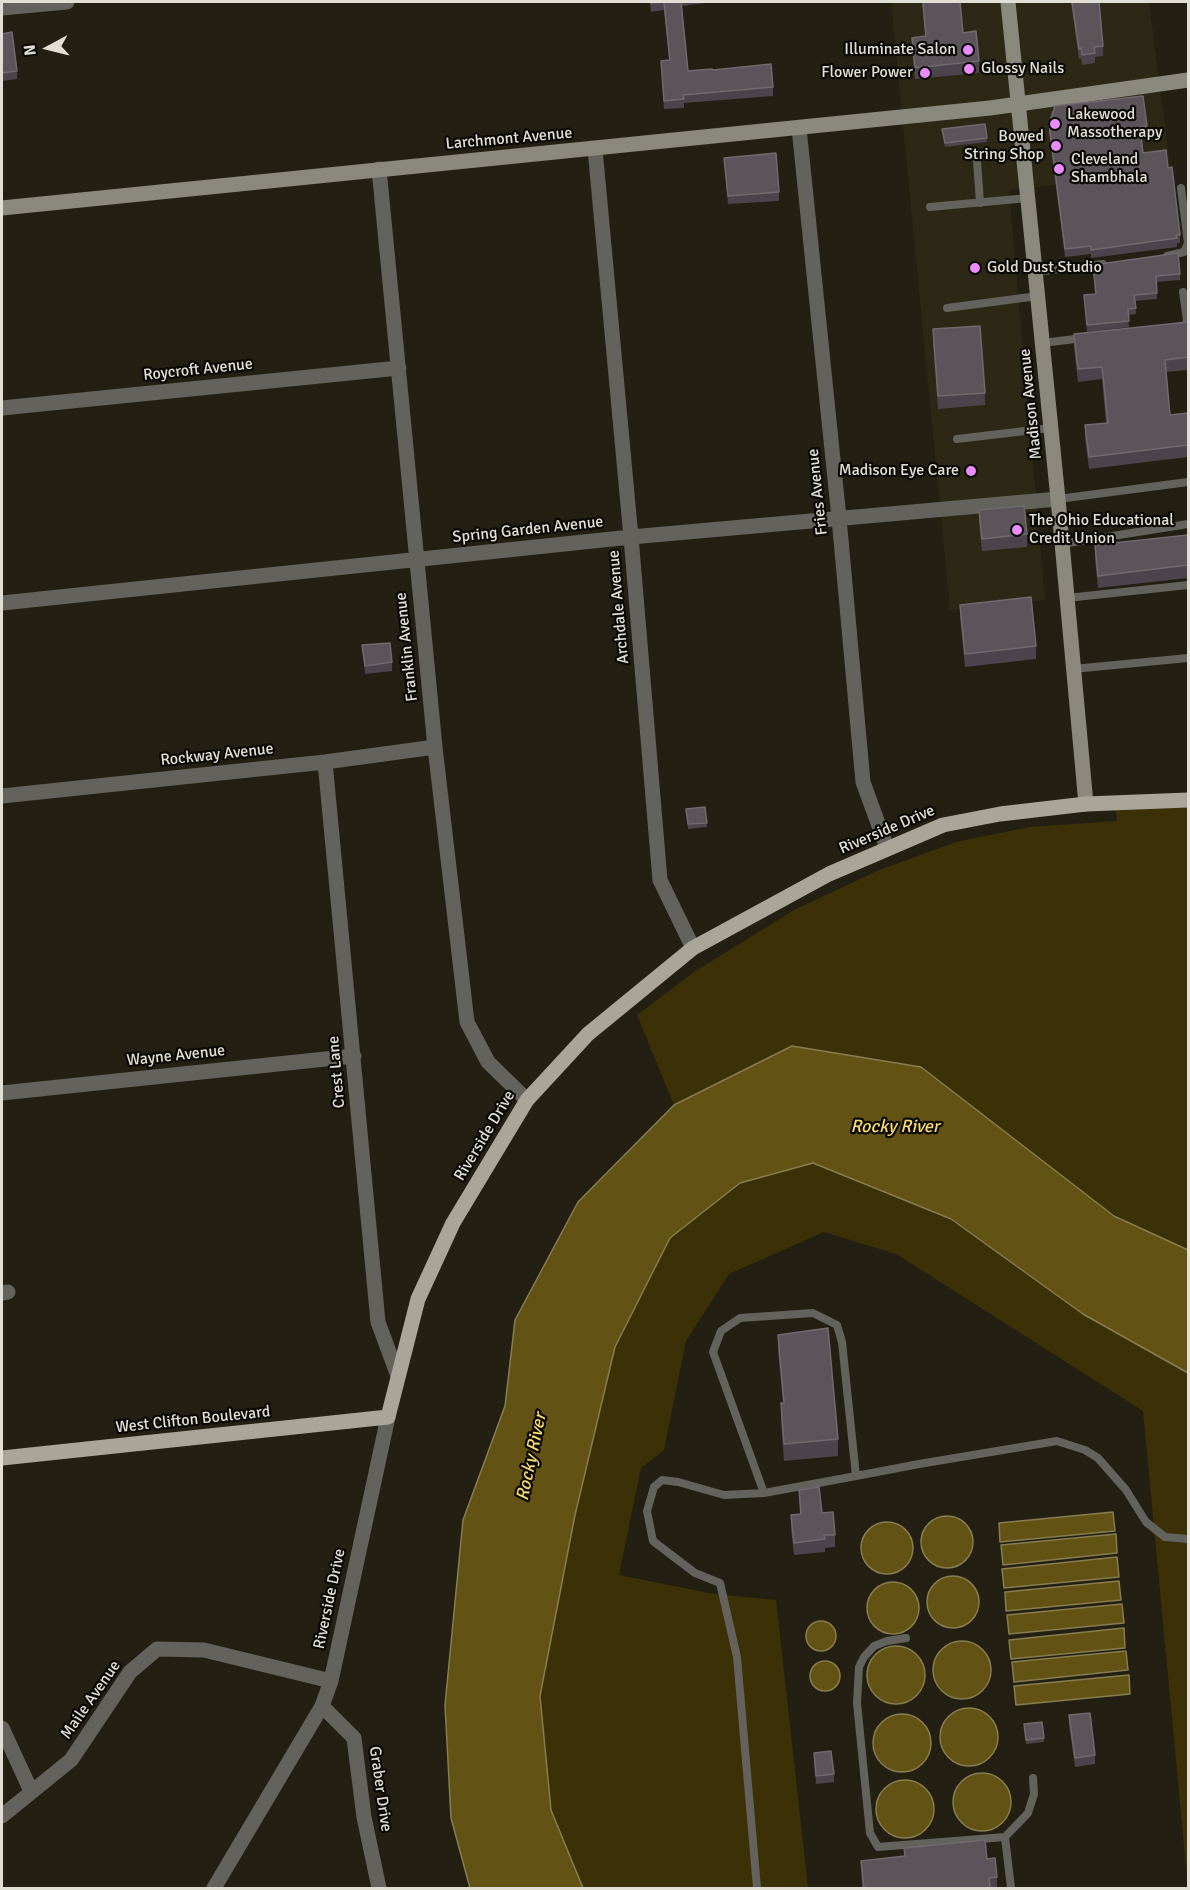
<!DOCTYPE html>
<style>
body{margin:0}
#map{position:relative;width:1190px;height:1890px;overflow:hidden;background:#231f13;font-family:Signika,sans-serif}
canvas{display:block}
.frame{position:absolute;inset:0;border:3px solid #e1ded6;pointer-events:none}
.north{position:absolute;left:18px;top:18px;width:60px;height:60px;-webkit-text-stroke:4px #0b0905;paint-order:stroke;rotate:263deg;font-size:16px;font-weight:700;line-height:24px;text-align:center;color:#e1ded6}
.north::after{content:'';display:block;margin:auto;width:21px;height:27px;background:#e1ded6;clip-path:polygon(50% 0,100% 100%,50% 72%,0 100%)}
</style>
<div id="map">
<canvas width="1190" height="1890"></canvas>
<div class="frame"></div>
<div class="north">N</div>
</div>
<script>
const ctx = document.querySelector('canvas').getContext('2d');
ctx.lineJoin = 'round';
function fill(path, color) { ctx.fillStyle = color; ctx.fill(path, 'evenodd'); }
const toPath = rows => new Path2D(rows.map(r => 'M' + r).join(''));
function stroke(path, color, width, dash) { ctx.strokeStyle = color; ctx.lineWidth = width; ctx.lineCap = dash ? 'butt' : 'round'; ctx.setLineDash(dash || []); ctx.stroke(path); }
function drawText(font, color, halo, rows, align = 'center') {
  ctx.font = font + ' Signika,sans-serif'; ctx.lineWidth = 4.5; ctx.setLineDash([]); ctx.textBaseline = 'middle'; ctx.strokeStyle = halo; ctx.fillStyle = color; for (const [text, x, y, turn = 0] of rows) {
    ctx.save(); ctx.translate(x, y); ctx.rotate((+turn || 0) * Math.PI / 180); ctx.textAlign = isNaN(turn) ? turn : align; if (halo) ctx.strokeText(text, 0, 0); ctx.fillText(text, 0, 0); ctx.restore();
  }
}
const built = toPath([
 [891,2,1149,2,1171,172,1009,190,1045,600,950,610]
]);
const green = toPath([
 [1188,801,1188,1888,1143,1411,896,1254,824,1232,729,1274,686,1341,664,1450,641,1468,619,1575,714,1594,776,1600,808,1888,583,1888,551,1810,540,1696,575,1515,615,1347,670,1238,740,1182,812,1163,951,1220,1083,1314,1125,1220,792,1046,674,1105,637,1015,694,972,794,910,879,870,956,842,1029,827,1117,821,1115,804]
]);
const water = toPath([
 [792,1046,921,1067,1114,1216,1188,1250,1188,1373,1083,1314,951,1219,813,1163,740,1183,670,1238,615,1347,575,1515,540,1696,551,1810,583,1888,470,1888,451,1818,445,1705,463,1520,505,1406,515,1320,578,1202,674,1105,792,1046],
 [1113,1512,1115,1531,1000,1542,999,1523,1113,1512],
 '921 1542a26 26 0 1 1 52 0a26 26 0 1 1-52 0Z',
 '861 1548a26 26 0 1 1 52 0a26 26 0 1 1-52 0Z',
 [1116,1534,1117,1553,1003,1565,1001,1545,1116,1534],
 [1117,1557,1119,1577,1004,1588,1002,1569,1117,1557],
 '927 1602a26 26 0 1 1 52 0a26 26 0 1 1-52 0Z',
 [1119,1581,1121,1600,1006,1611,1005,1592,1119,1581],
 '867 1608a26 26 0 1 1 52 0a26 26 0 1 1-52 0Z',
 [1122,1604,1124,1623,1009,1634,1007,1615,1122,1604],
 '806 1636a15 15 0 1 1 30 0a15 15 0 1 1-30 0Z',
 [1124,1628,1125,1648,1011,1659,1009,1640,1124,1628],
 '933 1670a29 29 0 1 1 58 0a29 29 0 1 1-58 0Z',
 '867 1675a29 29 0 1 1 58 0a29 29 0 1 1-58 0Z',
 [1126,1651,1128,1670,1014,1682,1012,1662,1126,1651],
 '810 1676a15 15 0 1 1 30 0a15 15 0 1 1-30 0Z',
 [1129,1675,1130,1694,1016,1705,1014,1686,1129,1675],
 '940 1737a29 29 0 1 1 58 0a29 29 0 1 1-58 0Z',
 '873 1743a29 29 0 1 1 58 0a29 29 0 1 1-58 0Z',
 '953 1802a29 29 0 1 1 58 0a29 29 0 1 1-58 0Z',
 '876 1809a29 29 0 1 1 58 0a29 29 0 1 1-58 0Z'
]);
const lane = toPath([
 [977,161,980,203],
 [930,207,1028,198],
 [1167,256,1184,252,1188,243,1181,188],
 [1035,272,1103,264],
 [947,308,1038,296],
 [1180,327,1185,327,1187,320,1183,292],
 [1042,343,1084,338],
 [957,439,1051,428],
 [1058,499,1188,482],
 [1062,544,1188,524],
 [1067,598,1188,585],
 [1073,669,1188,658],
 [856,1476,842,1342,837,1325,813,1313,740,1318,721,1331,713,1352,764,1493,856,1476,919,1464,1057,1441,1085,1450,1098,1458,1126,1490,1146,1522,1165,1537,1188,1539],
 [906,1638,887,1641,874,1646,864,1657,859,1667,857,1703,870,1833,878,1847,1005,1837,1011,1888],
 [1005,1837,1028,1813,1034,1794,1033,1778],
 [757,1888,737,1657,720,1583,695,1573,653,1541,647,1511,654,1487,662,1480,678,1482,724,1495,764,1493]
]);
const street = toPath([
 [2,8,67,2],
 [799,128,839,518,863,782,887,848],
 [595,149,631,537,660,880,693,948],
 [379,169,435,747,467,1022,488,1062,527,1100],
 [2,408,399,368],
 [2,603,631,537,1058,499],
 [325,762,378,1322,398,1376],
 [2,796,325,762,435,747],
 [2,1093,354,1056],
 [2,1293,8,1292],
 [322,1706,354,1738,364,1817,379,1888],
 [2,1728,31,1791],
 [2,1816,71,1760,130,1672,157,1649,204,1650,331,1681],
 [214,1888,322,1706,331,1681,388,1417]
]);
const secondary = toPath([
 [1008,2,1058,499,1086,804],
 [2,208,990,108,1188,80]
]);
const primary = toPath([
 [2,1458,388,1417,418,1299,453,1223,527,1100,588,1034,693,948,829,874,943,825,1000,814,1086,804,1188,800]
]);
const wall = toPath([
 [650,2,705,2,705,3,682,6,688,71,713,70,773,87,773,96,684,103,684,108,664,109,661,61,669,60,664,10,651,12],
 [922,2,960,2,963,33,979,61,979,73,915,79,912,49,912,38,925,37],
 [1071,2,1099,2,1103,46,1103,56,1095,57,1095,63,1082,65,1081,58,1079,59],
 [2,34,17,71,17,79,2,81],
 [1049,124,1147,126,1147,135,1141,135,1143,153,1168,168,1180,235,1180,243,1177,243,1177,247,1091,258,1091,254,1065,257,1049,133],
 [942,129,987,138,987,142,945,147],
 [724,158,779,192,779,201,728,204],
 [1093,265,1180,274,1180,280,1156,282,1157,299,1135,301,1136,314,1128,315,1129,327,1087,332,1084,295,1095,294],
 [1188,322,1188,370,1166,372,1170,415,1188,413,1188,457,1089,469,1085,438,1085,425,1106,423,1102,379,1078,382,1074,347,1074,334],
 [933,329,985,393,985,405,938,409,933,342],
 [979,510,1027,534,1027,547,982,551,979,523],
 [1188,535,1188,578,1098,588,1095,558,1095,545],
 [960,605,1036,646,1036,659,965,667,960,617],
 [362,645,392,662,392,671,365,674],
 [705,807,707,827,688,829,686,809],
 [778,1335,838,1439,838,1456,784,1461,781,1420,781,1403,783,1403,778,1351],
 [799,1490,822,1513,835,1535,835,1547,825,1548,825,1552,794,1555,791,1528,791,1515,800,1514],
 [1069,1715,1095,1755,1095,1764,1075,1767,1069,1724],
 [1024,1724,1044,1738,1044,1742,1026,1744],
 [814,1753,834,1774,834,1782,816,1784],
 [904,1848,987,1859,997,1877,997,1888,862,1888,861,1861,904,1856]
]);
const building = toPath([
 [651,2,681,2,688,71,712,69,713,70,771,64,773,87,683,95,684,99,664,101,661,61,670,60,664,2,651,3,651,2],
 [923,2,960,2,963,33,976,31,979,61,915,68,912,38,926,36,923,2],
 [1072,2,1099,2,1103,46,1094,47,1095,53,1082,55,1081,48,1079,49,1072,2],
 [12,32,17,71,2,73,2,34,12,32],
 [1143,96,1147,126,1140,127,1143,153,1166,150,1168,168,1172,167,1180,235,1176,235,1177,238,1091,250,1091,246,1065,249,1049,124,1055,106,1143,96],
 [985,124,987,138,945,143,942,129,985,124],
 [776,153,779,192,728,196,724,158,776,153],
 [1178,253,1180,274,1156,276,1157,293,1134,295,1136,308,1128,309,1129,321,1087,325,1084,295,1096,294,1093,265,1178,253],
 [1188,322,1188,357,1165,360,1170,415,1188,413,1188,445,1089,457,1085,425,1108,423,1102,367,1078,369,1074,334,1188,322],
 [980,326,985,393,938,396,933,329,980,326],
 [1024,506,1027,534,982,539,979,510,1024,506],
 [1188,535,1188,565,1098,576,1095,545,1188,535],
 [1031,597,1036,646,965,654,960,605,1031,597],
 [390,643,392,662,365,666,362,645,390,643],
 [705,807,707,823,688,824,686,809,705,807],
 [828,1328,838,1439,784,1444,781,1403,784,1403,778,1335,828,1328],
 [819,1487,822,1513,833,1512,835,1535,824,1535,825,1539,794,1543,791,1515,801,1514,799,1490,819,1487],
 [1090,1713,1095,1755,1075,1758,1069,1715,1090,1713],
 [1042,1722,1044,1738,1026,1740,1024,1724,1042,1722],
 [831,1751,834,1774,816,1776,814,1753,831,1751],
 [985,1840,987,1859,995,1858,997,1877,989,1878,990,1888,864,1888,861,1861,905,1856,904,1848,985,1840]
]);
const markers = [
 [968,50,6,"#e98dfe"],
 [969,69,6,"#e98dfe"],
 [925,73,6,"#e98dfe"],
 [1055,124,6,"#e98dfe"],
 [1056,146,6,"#e98dfe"],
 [1059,169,6,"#e98dfe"],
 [975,268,6,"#e98dfe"],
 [971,471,6,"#e98dfe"],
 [1017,530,6,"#e98dfe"]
];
const poiNames = [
 ["Illuminate Salon",956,50,"right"],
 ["Glossy Nails",981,69],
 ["Flower Power",913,73,"right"],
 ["Lakewood",1067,115],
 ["Massotherapy",1067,133],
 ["Bowed",1044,137,"right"],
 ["String Shop",1044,155,"right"],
 ["Cleveland",1071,160],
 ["Shambhala",1071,178],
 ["Gold Dust Studio",987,268],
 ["Madison Eye Care",959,471,"right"],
 ["The Ohio Educational",1029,521],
 ["Credit Union",1029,539]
];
const streetNames = [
 ["Larchmont Avenue",509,139,-5],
 ["Roycroft Avenue",198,370,-6],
 ["Madison Avenue",1031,404,-96],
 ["Fries Avenue",818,492,-96],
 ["Spring Garden Avenue",528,530,-6],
 ["Archdale Avenue",619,607,-95],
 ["Franklin Avenue",407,647,-96],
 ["Rockway Avenue",217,755,-6],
 ["Riverside Drive",887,830,-23],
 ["Wayne Avenue",176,1056,-6],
 ["Crest Lane",337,1072,-95],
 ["Riverside Drive",485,1136,-59],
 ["West Clifton Boulevard",193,1420,-6],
 ["Riverside Drive",330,1599,-78],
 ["Maile Avenue",91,1700,-55],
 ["Graber Drive",380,1789,82]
];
const waterNames = [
 ["Rocky River",895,1127],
 ["Rocky River",532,1457,-78]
];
fill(built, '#2d2815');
fill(green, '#3b3006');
fill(water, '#625315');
stroke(water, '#887d4f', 1.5);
stroke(lane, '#64625c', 8);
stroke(street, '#64625c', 15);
stroke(secondary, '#8b887e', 15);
stroke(primary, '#a9a599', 15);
fill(wall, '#4b444c');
fill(building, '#5b545b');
stroke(building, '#706a6e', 1.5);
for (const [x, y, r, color] of markers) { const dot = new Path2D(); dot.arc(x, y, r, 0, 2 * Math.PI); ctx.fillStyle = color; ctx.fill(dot); stroke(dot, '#0b0905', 2); }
drawText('16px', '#e1ded6', '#0b0905', poiNames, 'left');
drawText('16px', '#e1ded6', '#0b0905', streetNames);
drawText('italic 18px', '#f7da6f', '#0b0905', waterNames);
</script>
